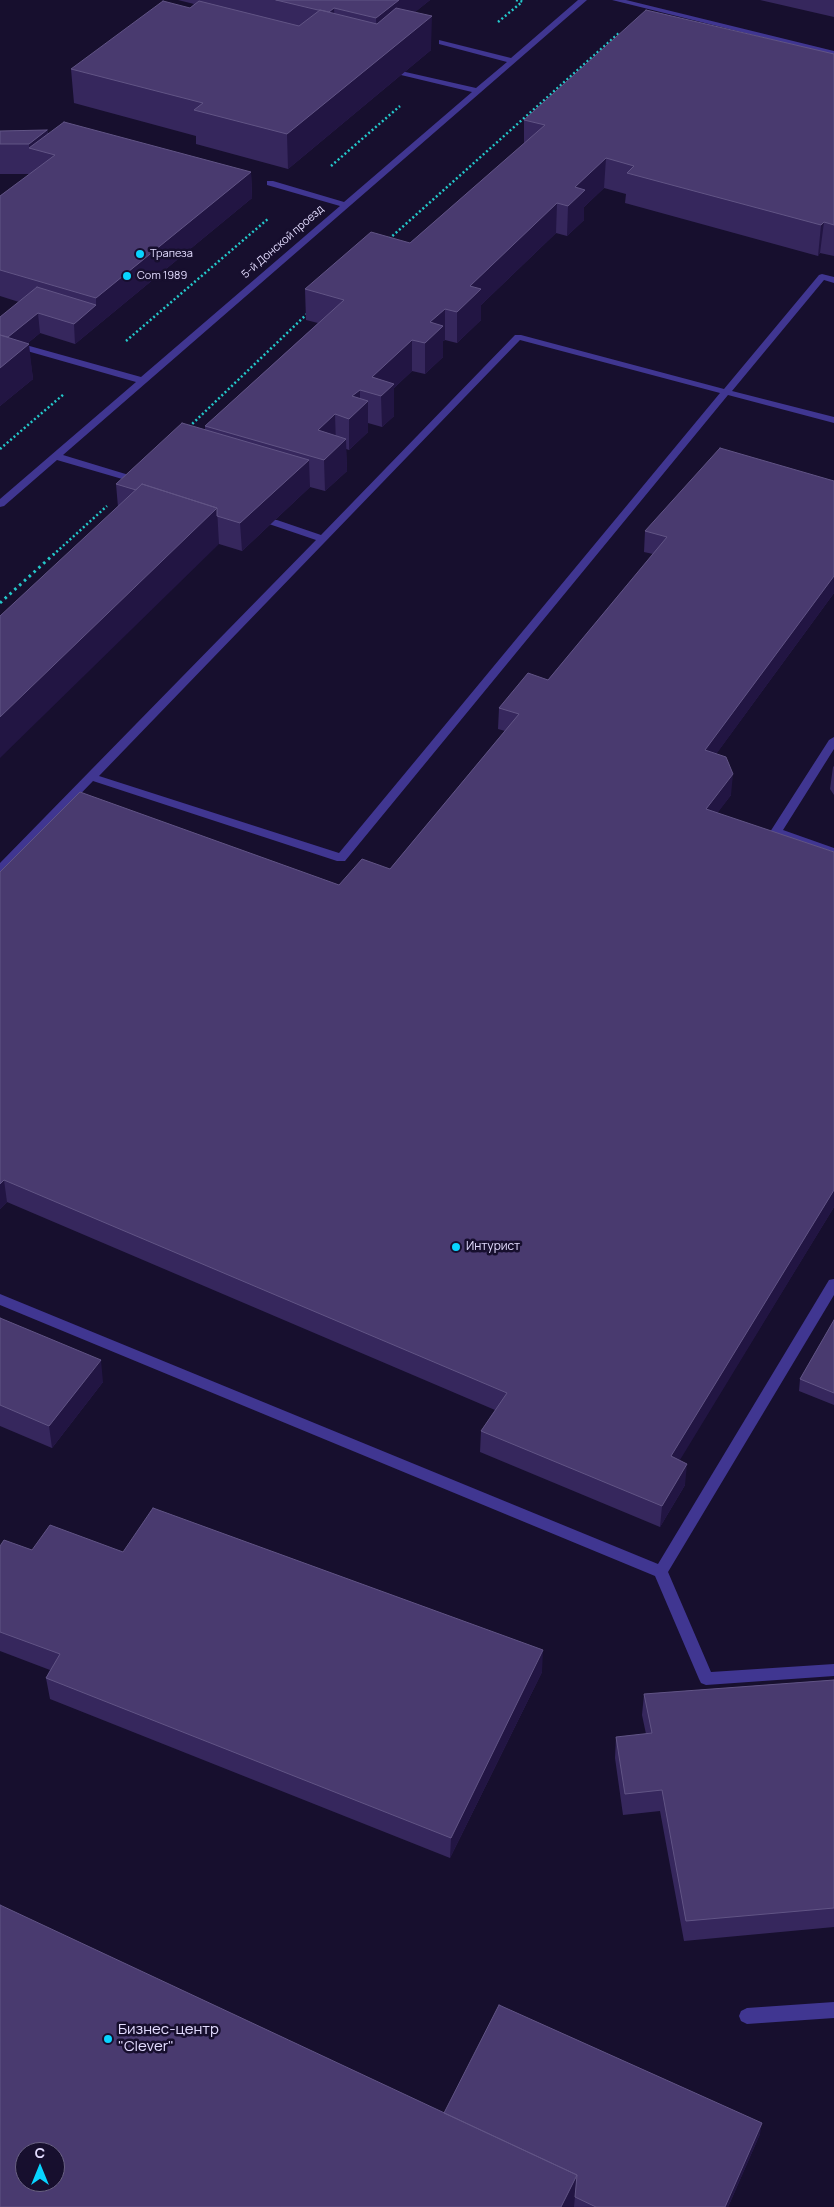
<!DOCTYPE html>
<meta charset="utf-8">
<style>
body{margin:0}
#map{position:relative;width:834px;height:2207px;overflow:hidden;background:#170f2e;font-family:Manrope,sans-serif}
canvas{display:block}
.north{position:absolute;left:15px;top:2142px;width:50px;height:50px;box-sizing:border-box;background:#170f2e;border:1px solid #696182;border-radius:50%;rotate:0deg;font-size:14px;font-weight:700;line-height:20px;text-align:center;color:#e3dcff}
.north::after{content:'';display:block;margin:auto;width:18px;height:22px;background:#08d4ff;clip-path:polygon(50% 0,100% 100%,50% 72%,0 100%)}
</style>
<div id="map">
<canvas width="834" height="2207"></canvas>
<div class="north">С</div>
</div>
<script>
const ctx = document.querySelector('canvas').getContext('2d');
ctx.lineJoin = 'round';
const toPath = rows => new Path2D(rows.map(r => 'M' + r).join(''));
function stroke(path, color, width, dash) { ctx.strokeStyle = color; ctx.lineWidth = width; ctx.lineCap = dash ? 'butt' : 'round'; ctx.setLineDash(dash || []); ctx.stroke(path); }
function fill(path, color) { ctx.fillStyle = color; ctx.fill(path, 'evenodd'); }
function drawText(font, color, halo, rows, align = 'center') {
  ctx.font = font + ' Manrope,sans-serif'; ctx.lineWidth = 5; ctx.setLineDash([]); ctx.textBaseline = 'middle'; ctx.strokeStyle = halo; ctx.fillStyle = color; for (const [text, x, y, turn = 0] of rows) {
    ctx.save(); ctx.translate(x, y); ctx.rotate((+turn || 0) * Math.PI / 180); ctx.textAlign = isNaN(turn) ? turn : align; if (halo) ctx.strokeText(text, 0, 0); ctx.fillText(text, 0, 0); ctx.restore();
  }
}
const pathFar1 = toPath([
 [516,0,524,2],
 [498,22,522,2],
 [331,166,400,106],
 [389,239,619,33],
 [126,341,269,218],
 [189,427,309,312],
 [0,449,64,394],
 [53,555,107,506]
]);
const path = toPath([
 [0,603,54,554]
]);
const minor = toPath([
 [578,0,587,0,63,455,142,479,142,483,136,483,57,460,4,506,0,507,0,499,136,382,20,349,20,345,26,345,141,377,340,206,267,185,267,181,273,181,344,202,472,92,401,75,401,71,476,88,507,62,439,44,439,40,511,58,578,0],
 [612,0,626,0,834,51,834,55,612,0],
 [822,274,834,277,834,283,824,280,732,391,834,417,834,423,728,395,345,861,337,861,93,781,4,873,0,874,0,863,316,540,269,524,269,520,277,520,321,535,515,335,521,335,724,389,819,275,822,274],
 [520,340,720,393,339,853,99,776,520,340],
 [834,737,834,749,783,830,834,848,834,856,772,835,770,832,829,740,834,737],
 [834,1279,834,1295,668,1572,711,1672,834,1664,834,1676,706,1685,701,1683,699,1679,655,1576,0,1305,0,1294,658,1564,829,1280,834,1279],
 [834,2002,834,2018,747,2024,741,2021,739,2016,741,2011,747,2008,834,2002]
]);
const wall = toPath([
 [178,0,430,0,415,12,431,50,288,169,196,144,196,136,74,103,71,69,190,8,194,4],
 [760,0,834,0,834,17],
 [834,54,834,256,820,253,818,256,625,203,626,194,604,188,584,207,584,220,567,236,556,233,481,305,481,320,457,343,445,340,443,341,443,357,425,374,412,371,394,388,394,416,382,427,368,423,368,432,349,450,346,449,347,471,325,491,310,487,242,551,219,544,118,507,116,484,205,429,205,426,318,323,306,320,305,289,410,243,524,144,524,120],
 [47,130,48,134,251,172,252,198,75,344,40,333,28,343,33,379,0,406,0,317,19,302,0,296,0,196,30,174,0,174,0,131],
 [834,481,834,593,716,754,731,795,717,813,834,852,834,1207,679,1460,685,1485,660,1527,480,1452,481,1431,495,1410,7,1202,0,1209,0,872,339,885,390,869,505,731,498,729,499,708,548,680,653,554,644,552,645,531],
 [834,766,834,795,830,789,833,767],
 [0,1318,103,1382,52,1448,0,1426],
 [834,1320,834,1405,799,1391,800,1379],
 [0,1546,32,1550,123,1552,542,1672,450,1858,50,1699,46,1678,50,1670,0,1651],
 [834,1680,834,1927,684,1941,660,1811,623,1815,615,1758,616,1737,646,1734,642,1715,644,1694],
 [444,2113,760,2134,728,2207,0,2207]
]);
const shadedWall = toPath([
 [399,0,430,0,377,43,376,18],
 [334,8,335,33,327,13],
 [432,16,431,50,288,169,287,134],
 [47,130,49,153,29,148,29,144],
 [606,158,604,188,584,207,584,220,567,236,568,206,575,187],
 [251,172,252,198,75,344,74,324,96,305,96,298],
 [557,203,556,233,481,305,481,320,457,343,457,312,470,286],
 [824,222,820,253,818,256,821,225],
 [445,309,445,340,443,341,443,357,425,374,425,343,430,322],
 [38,313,40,333,0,366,0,344],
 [412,340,412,371,394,388,394,416,382,427,381,396,372,377],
 [29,344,33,379,0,406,0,368],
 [360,390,360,408,368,401,368,432,349,450,349,419,352,396],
 [335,414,336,446,318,430],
 [346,439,347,471,325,491,324,460],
 [309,460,310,487,242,551,240,523],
 [217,508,219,544,0,758,0,717],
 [834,576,834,593,703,772,705,750],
 [733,774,731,795,704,831,706,809],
 [4,1180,7,1202,0,1209,0,1184],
 [834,1190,834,1207,669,1478,671,1456],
 [101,1360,103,1382,52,1448,49,1426],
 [687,1464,685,1485,660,1527,662,1506],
 [543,1650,542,1672,450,1858,451,1838],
 [762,2123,760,2134,728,2207,725,2207],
 [577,2175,574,2207,561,2207]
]);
const building = toPath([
 [276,0,399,0,376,18,334,8,329,12,320,10,318,10,276,0],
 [163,1,190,8,199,1,299,26,320,10,377,24,396,8,432,16,287,134,194,110,203,103,71,69,163,1],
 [646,10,834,54,834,225,824,222,821,225,627,173,634,166,606,158,575,187,585,190,568,206,557,203,470,286,481,289,457,312,445,309,430,322,443,326,425,343,412,340,372,377,394,384,381,396,360,390,352,396,368,401,349,419,335,414,318,430,346,439,324,460,205,426,344,300,305,289,371,232,410,243,545,125,524,120,646,10],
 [64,122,251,172,96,298,0,270,0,196,55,155,29,148,64,122],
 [47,130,29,144,0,144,0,131,47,130],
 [37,287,96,305,74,324,38,313,8,337,0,335,0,317,37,287],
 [0,335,29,344,0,368,0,335],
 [182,423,309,460,240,523,217,516,217,508,142,484,136,490,116,484,182,423],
 [720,448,834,481,834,576,705,750,726,757,733,774,706,809,834,852,834,1190,671,1456,687,1464,662,1506,481,1431,507,1393,4,1180,0,1184,0,872,80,792,339,885,362,859,390,869,519,714,499,708,528,673,548,680,667,537,645,531,720,448],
 [142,484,217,508,0,717,0,616,142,484],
 [0,1318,101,1360,49,1426,0,1405,0,1318],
 [834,1320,834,1393,800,1379,834,1320],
 [153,1508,543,1650,451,1838,46,1678,60,1654,0,1632,0,1546,4,1540,32,1550,50,1525,123,1552,153,1508],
 [834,1680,834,1908,686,1921,662,1790,625,1794,616,1737,652,1733,644,1694,834,1680],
 [0,1905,577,2175,561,2207,0,2207,0,1905],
 [25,2152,55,2152,55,2182,25,2182,25,2152],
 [499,2005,762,2123,725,2207,596,2207,575,2197,577,2175,444,2113,499,2005]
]);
const markers = [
 [140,254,5,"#08d4ff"],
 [127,276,5,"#08d4ff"],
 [456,1247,5,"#08d4ff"],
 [108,2039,5,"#08d4ff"]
];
const farStreetnames = [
 ["5-й Донской проезд",283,242,-41]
];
const farPoinames = [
 ["Трапеза",150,254],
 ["Com 1989",137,276]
];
const poiNames = [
 ["Интурист",466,1247]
];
const nearPoinames = [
 ["Бизнес-центр",118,2030],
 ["\"Clever\"",118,2047]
];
stroke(pathFar1, '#24c8ca', 2.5, [2, 2.5]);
stroke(path, '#24c8ca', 3, [2.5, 4]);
fill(minor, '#403691');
fill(wall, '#36275d');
fill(shadedWall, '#221543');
fill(building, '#493a6f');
stroke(building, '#615485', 1);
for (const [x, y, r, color] of markers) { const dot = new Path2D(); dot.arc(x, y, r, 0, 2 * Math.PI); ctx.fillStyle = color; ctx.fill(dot); stroke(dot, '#170f2e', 2); }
drawText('11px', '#e3dcff', '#170f2e', farStreetnames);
drawText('11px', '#e3dcff', '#170f2e', farPoinames, 'left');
drawText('12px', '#e3dcff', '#170f2e', poiNames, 'left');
drawText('15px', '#e3dcff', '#170f2e', nearPoinames, 'left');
</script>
